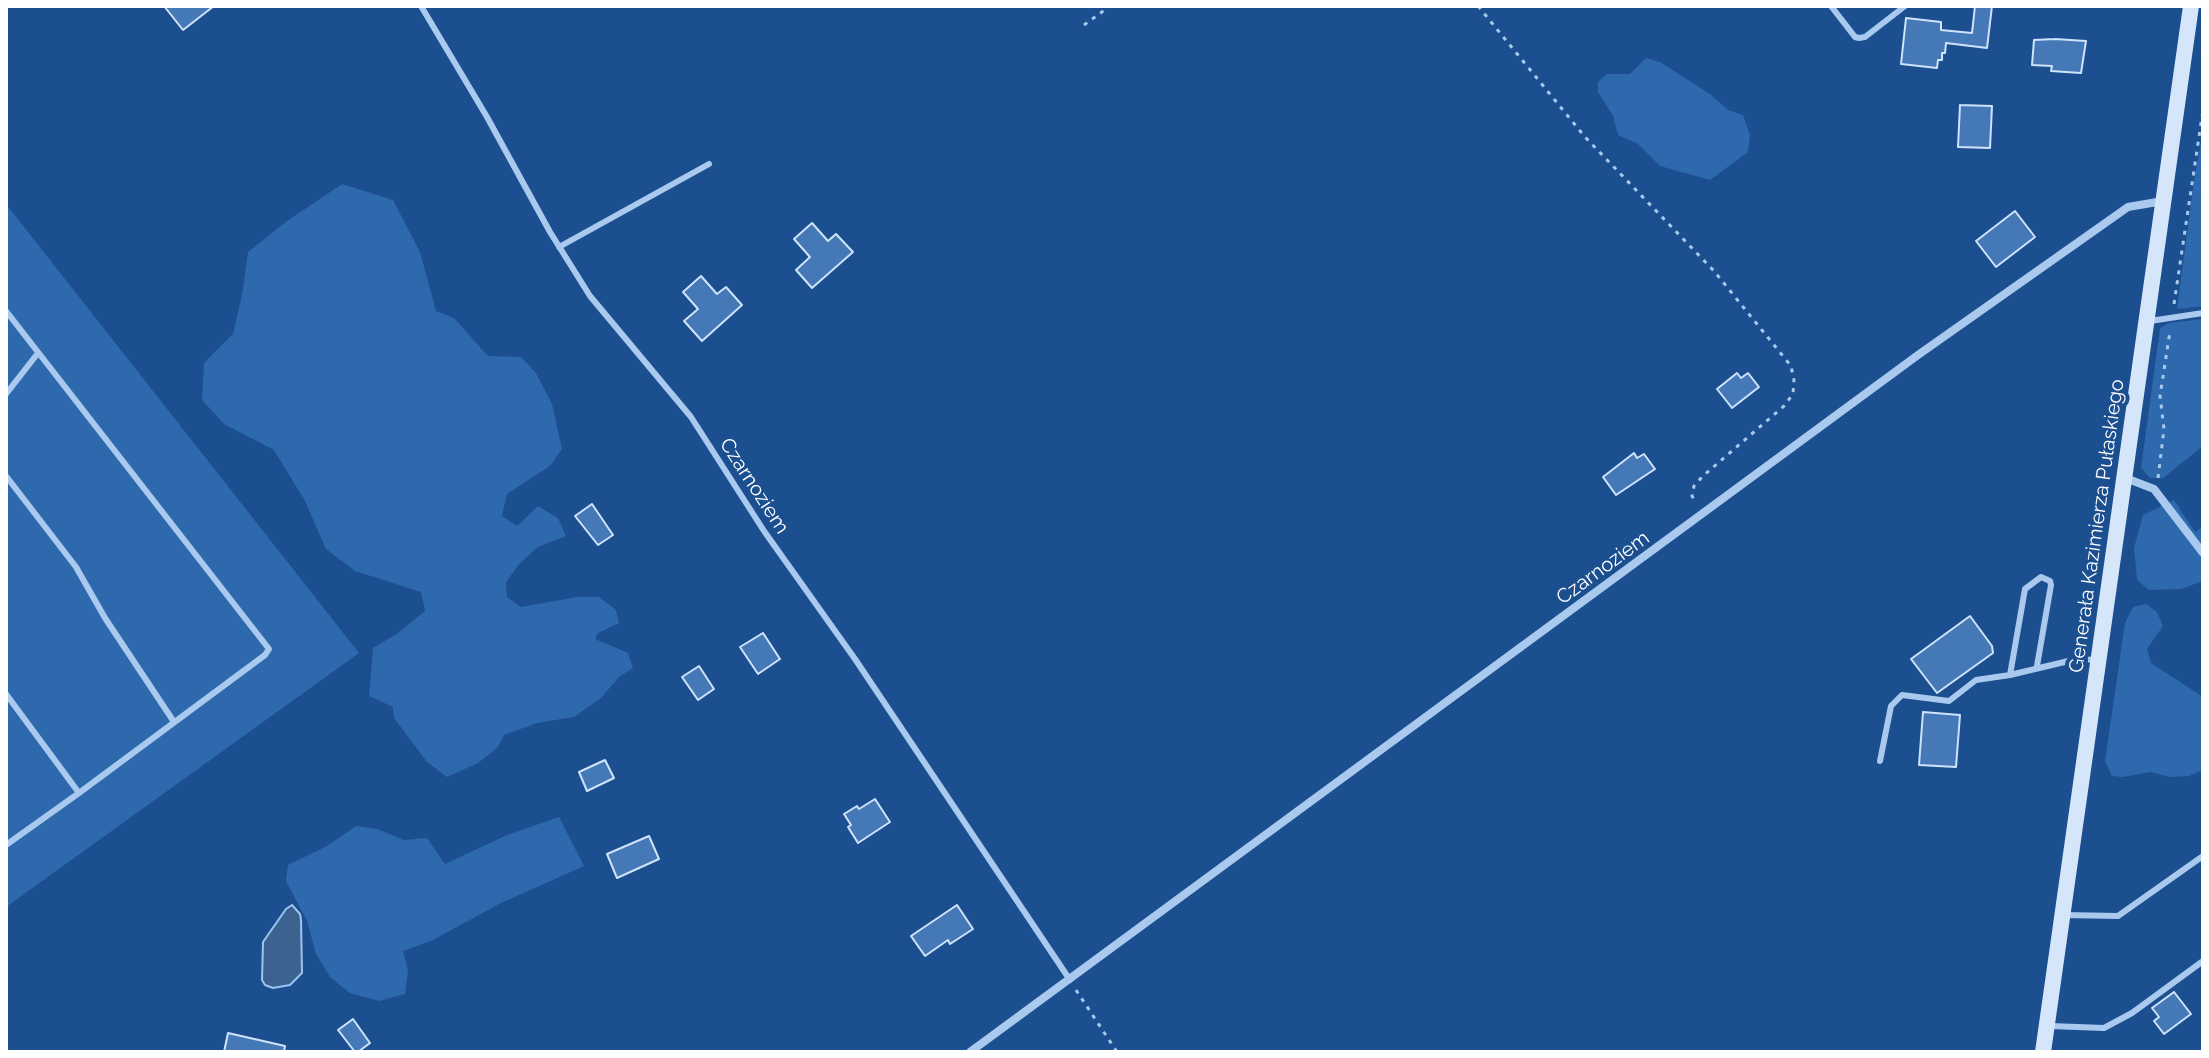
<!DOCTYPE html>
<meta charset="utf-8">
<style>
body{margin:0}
#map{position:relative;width:2209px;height:1058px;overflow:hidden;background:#1b4f8f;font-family:Raleway,sans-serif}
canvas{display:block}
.frame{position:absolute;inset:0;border:8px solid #fff;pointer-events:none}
</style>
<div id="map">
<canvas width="2209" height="1058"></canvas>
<div class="frame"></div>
</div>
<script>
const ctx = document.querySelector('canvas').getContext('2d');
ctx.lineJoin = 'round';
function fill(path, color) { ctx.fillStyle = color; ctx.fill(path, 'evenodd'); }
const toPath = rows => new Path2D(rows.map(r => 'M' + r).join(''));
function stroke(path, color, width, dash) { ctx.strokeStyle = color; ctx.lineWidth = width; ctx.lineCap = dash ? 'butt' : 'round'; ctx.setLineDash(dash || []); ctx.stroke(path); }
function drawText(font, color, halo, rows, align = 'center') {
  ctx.font = font + ' Raleway,sans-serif'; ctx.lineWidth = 8; ctx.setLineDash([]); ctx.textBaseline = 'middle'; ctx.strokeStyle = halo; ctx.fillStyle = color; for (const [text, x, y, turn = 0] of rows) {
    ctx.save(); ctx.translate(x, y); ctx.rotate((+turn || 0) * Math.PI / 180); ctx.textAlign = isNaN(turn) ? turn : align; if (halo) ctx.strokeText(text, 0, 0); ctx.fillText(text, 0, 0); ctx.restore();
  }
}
const green = toPath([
 [1646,58,1660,62,1710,94,1728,110,1743,115,1750,135,1748,152,1710,180,1660,166,1638,144,1618,135,1613,116,1598,92,1598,82,1607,74,1630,74],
 [2201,142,2203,306,2177,309,2194,181],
 [342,184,393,200,420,252,436,311,454,318,488,356,521,357,536,373,552,404,562,449,550,466,507,494,502,516,517,526,538,506,558,518,566,536,538,547,519,564,506,582,507,597,521,607,577,597,599,597,616,610,619,623,598,633,595,639,628,653,633,668,619,677,601,698,574,717,537,723,504,735,498,747,478,763,447,777,427,762,394,718,393,707,369,696,373,648,398,633,425,611,421,592,355,571,326,549,305,501,274,450,224,424,202,400,204,363,233,334,242,295,248,252,287,221],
 [6,204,359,653,6,907],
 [2203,319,2203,446,2163,478,2150,478,2141,468,2160,328,2169,323],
 [2174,500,2195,532,2203,527,2203,581,2181,589,2149,590,2137,580,2134,548,2143,515],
 [2146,604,2157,612,2163,626,2147,649,2151,663,2203,697,2203,770,2189,776,2170,777,2150,772,2123,777,2112,776,2105,761,2125,623,2133,607],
 [559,817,584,866,499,904,433,940,403,951,408,970,405,994,379,1001,350,993,330,977,316,954,307,921,286,881,288,865,327,846,356,826,377,829,404,840,427,838,445,864,507,835]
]);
const water = toPath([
 [292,905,300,914,301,920,302,973,290,985,273,988,265,985,262,980,263,942,286,909,292,905]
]);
const building = toPath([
 [164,6,214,6,183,30,164,6],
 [1975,6,1992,6,1987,48,1946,43,1945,53,1942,53,1942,60,1938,60,1937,68,1901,64,1906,18,1941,22,1941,30,1972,33,1975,6],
 [2055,39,2086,41,2081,73,2051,71,2052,66,2032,65,2034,40,2055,39],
 [1960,105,1992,106,1990,148,1958,147,1960,105],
 [2015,211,2035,237,1996,267,1976,241,2015,211],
 [812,223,828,241,836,234,853,252,812,288,796,270,810,257,794,239,812,223],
 [701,276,717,294,726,287,742,305,702,341,684,321,698,309,683,292,701,276],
 [1737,373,1741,378,1748,373,1759,387,1732,408,1717,389,1737,373],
 [1634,453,1637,458,1644,454,1655,469,1616,495,1603,477,1634,453],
 [592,504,613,535,598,545,575,516,592,504],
 [1970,616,1992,646,1993,653,1937,693,1911,659,1970,616],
 [763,633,780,659,758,674,740,647,763,633],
 [699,666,714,689,698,700,682,677,699,666],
 [1923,712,1960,715,1956,767,1919,765,1923,712],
 [605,760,614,778,587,791,579,772,605,760],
 [875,799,890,822,858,843,848,827,851,825,844,814,857,806,859,809,875,799],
 [649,836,659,859,617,878,607,854,649,836],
 [957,905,973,929,950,944,948,940,925,956,911,936,957,905],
 [2174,992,2191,1014,2164,1034,2154,1021,2159,1017,2152,1008,2174,992],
 [353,1019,370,1043,358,1052,355,1052,338,1030,353,1019],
 [228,1033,285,1046,284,1052,224,1052,228,1033]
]);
const path = toPath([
 [1478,6,1585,137,1714,271,1791,366,1794,380,1793,394,1784,406,1703,476,1694,486,1692,496,1695,501],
 [1084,25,1110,6],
 [2174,304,2203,110],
 [2158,478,2164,429,2160,396,2170,331],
 [1076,990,1117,1052]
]);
const service = toPath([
 [421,6,487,117,550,232,590,296,691,417,764,531,855,659,1070,980],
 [1831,6,1855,37,1859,38,1865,37,1905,6],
 [559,247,709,164],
 [6,311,269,649,265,655,79,793],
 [2150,321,2203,313],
 [6,394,38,353],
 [6,476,76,567,105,618,174,722],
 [2037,666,2051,585,2050,581,2041,577,2025,589,2010,675,2077,659,2098,660],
 [6,694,79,793,6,845],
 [1880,761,1891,706,1902,695,1949,701,1976,680,2010,675],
 [2063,915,2118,916,2203,856],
 [2050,1026,2104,1028,2132,1013,2203,961]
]);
const minor = toPath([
 [2123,477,2154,489,2203,553],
 [970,1052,1918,355,2128,207,2163,201]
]);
const secondary = toPath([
 [2043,1052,2191,6]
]);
const streetNames = [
 ["Czarnoziem",754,486,57],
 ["Generała Kazimierza Pułaskiego",2097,526,-82],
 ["Czarnoziem",1603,568,-36]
];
fill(green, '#2e69ad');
fill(water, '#3c6290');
stroke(water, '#9cc4f0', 2);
fill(building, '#4478b7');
stroke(building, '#cfe3fa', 2);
stroke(path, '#a9c9ee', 3, [4, 6]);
stroke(service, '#a9c9ee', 6);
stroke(minor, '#a9c9ee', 8);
stroke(secondary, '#d6e6fa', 16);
drawText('20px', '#fff', '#1b4f8f', streetNames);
</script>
